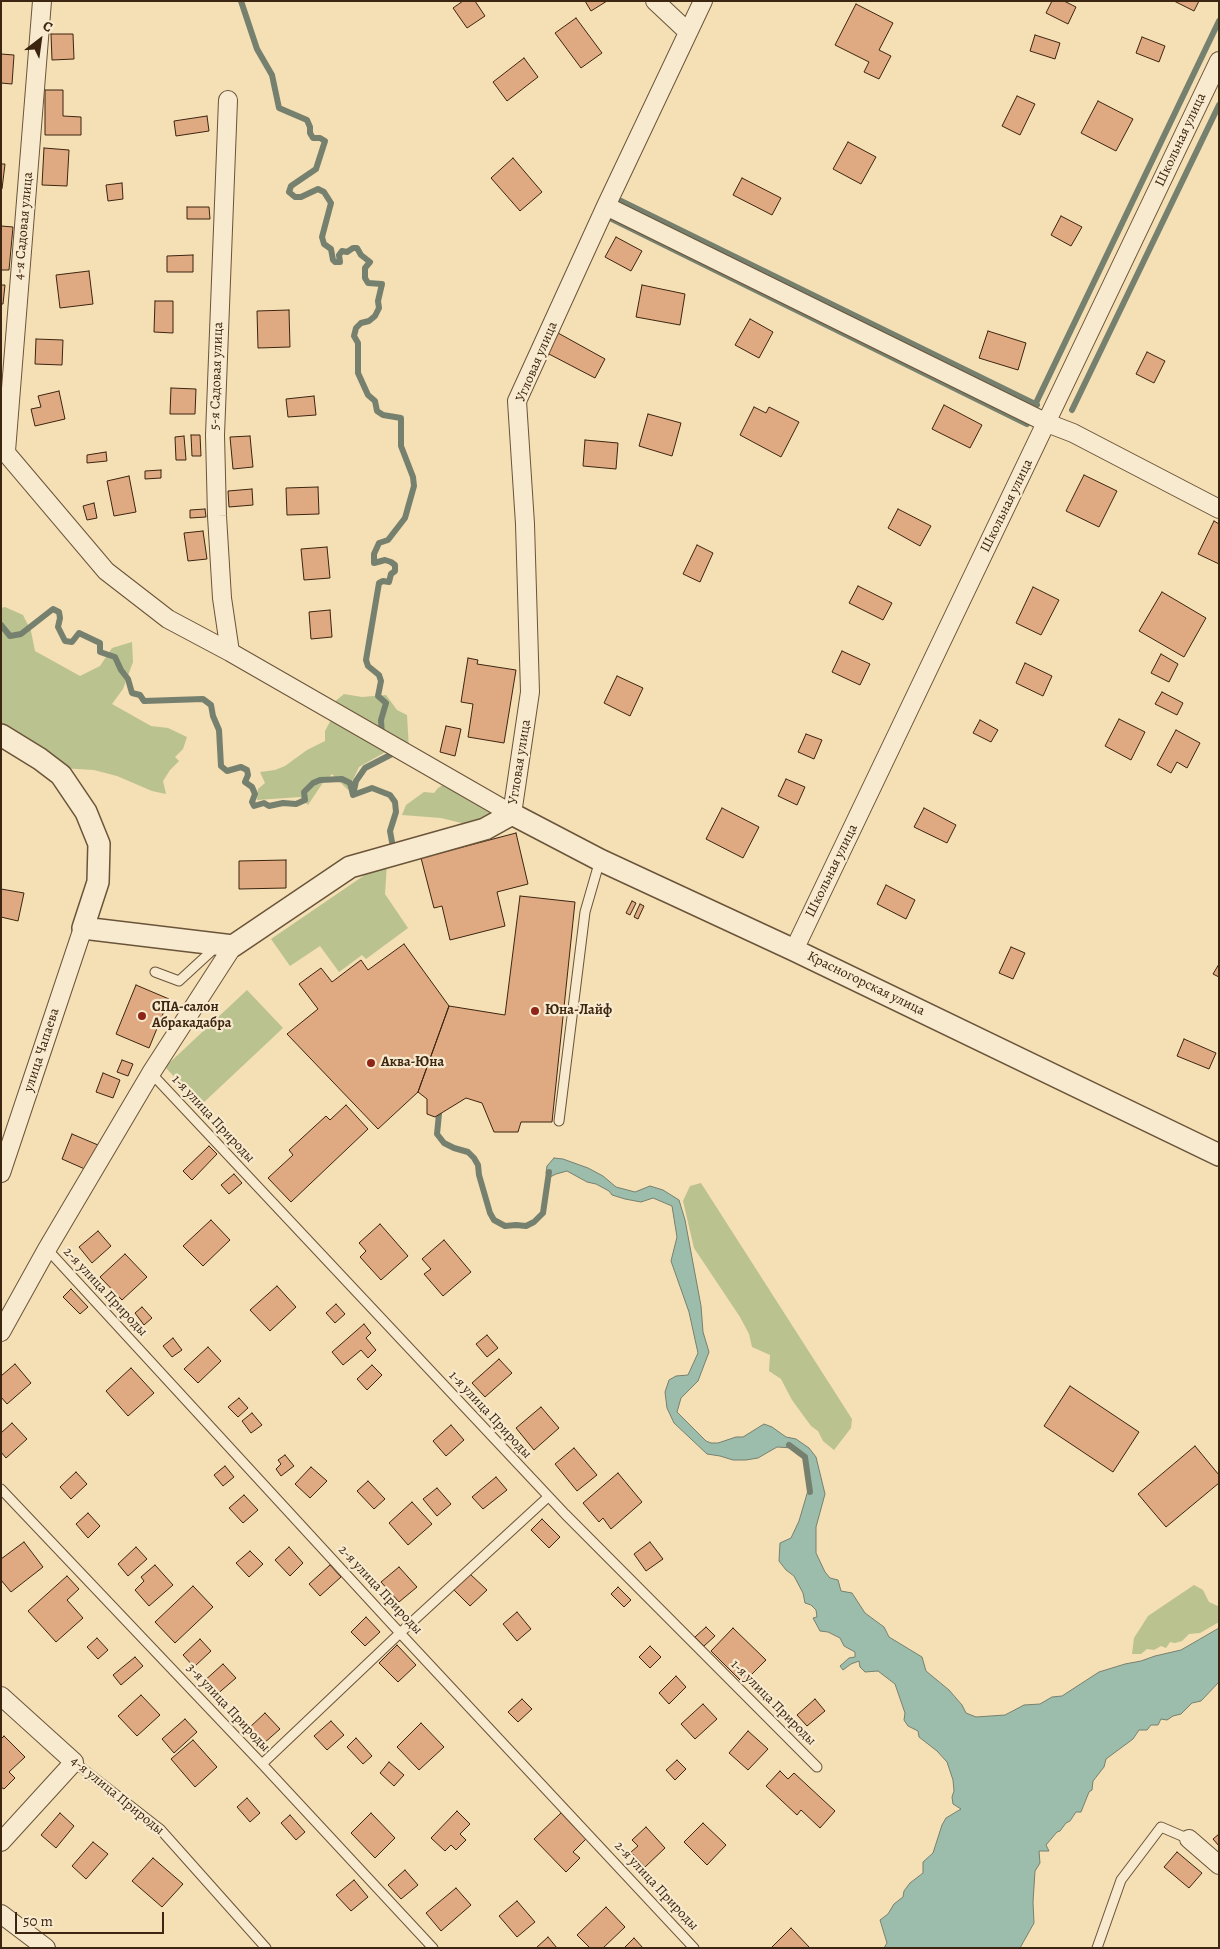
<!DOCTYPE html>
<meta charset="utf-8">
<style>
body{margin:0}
#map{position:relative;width:1220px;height:1949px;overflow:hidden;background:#f5dfb4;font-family:Alegreya,serif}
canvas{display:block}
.frame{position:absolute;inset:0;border:2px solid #3c2511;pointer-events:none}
.north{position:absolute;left:15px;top:15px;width:50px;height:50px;-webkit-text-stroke:4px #f8eace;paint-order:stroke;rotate:30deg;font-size:14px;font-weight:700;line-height:20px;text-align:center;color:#3c2511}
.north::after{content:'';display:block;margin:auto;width:18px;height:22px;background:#3c2511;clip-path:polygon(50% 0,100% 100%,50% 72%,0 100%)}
.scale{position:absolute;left:15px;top:1912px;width:149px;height:22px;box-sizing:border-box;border:2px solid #3c2511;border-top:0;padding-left:6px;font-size:15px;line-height:18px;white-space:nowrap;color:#3c2511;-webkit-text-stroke:4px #f8eace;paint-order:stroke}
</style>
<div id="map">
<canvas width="1220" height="1949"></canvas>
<div class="frame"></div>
<div class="north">С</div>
<div class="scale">50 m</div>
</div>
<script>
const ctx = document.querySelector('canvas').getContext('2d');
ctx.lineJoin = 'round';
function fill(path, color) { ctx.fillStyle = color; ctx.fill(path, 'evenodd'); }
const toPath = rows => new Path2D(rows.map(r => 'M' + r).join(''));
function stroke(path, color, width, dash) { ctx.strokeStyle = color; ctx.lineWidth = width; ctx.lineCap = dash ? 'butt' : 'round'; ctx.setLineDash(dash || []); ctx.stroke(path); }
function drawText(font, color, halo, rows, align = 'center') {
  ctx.font = font + ' Alegreya,serif'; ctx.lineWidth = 4.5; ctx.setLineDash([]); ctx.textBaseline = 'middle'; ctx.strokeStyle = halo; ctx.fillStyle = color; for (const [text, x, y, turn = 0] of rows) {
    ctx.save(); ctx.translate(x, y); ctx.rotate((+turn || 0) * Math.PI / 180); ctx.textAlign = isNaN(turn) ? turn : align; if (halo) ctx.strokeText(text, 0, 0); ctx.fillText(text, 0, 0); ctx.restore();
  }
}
const green = toPath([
 [5,607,23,615,31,631,35,651,80,676,100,666,112,648,132,642,133,662,123,689,112,704,151,726,168,728,187,737,183,749,175,757,179,761,170,770,163,781,166,794,152,791,117,776,94,770,44,767,1,737,1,608],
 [344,694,362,697,386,695,397,710,407,715,409,749,333,703],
 [332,718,389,750,359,767,348,790,332,774,322,784,308,805,300,797,257,800,258,789,265,783,260,772,275,770,285,766,307,750,325,741,325,731],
 [446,783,500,813,474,826,441,818,402,815,406,805,424,792,434,793,438,788],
 [387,864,385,894,408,928,366,959,362,955,339,972,320,946,290,966,271,939,372,870],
 [247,990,283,1028,201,1105,165,1067],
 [701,1183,852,1419,851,1428,834,1450,823,1441,818,1431,811,1426,792,1400,781,1379,769,1371,770,1355,752,1347,749,1334,740,1317,694,1248,683,1201,690,1186],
 [1194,1585,1203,1590,1209,1602,1218,1606,1219,1622,1200,1633,1189,1634,1182,1641,1175,1643,1170,1642,1166,1648,1161,1646,1154,1650,1147,1649,1141,1654,1132,1654,1134,1638,1148,1616]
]);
const water = toPath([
 [554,1158,563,1159,588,1168,603,1176,616,1187,635,1192,650,1186,663,1190,679,1200,685,1220,701,1306,703,1332,709,1352,698,1381,681,1398,677,1412,706,1441,711,1443,718,1443,736,1437,743,1437,764,1424,772,1427,786,1437,796,1439,809,1448,816,1457,825,1494,816,1527,816,1553,825,1572,830,1578,838,1580,841,1591,852,1593,865,1613,884,1627,889,1637,922,1657,926,1671,949,1690,962,1705,966,1713,976,1717,1005,1715,1024,1705,1040,1704,1052,1697,1062,1696,1099,1672,1125,1664,1141,1661,1155,1656,1181,1650,1219,1628,1219,1682,1201,1701,1192,1703,1181,1714,1173,1716,1167,1720,1161,1719,1158,1725,1151,1725,1147,1730,1139,1730,1133,1739,1106,1759,1104,1767,1093,1781,1092,1790,1089,1792,1081,1812,1076,1812,1070,1821,1066,1823,1060,1831,1057,1832,1046,1845,1049,1851,1039,1851,1040,1863,1035,1871,1033,1902,1034,1923,1020,1948,884,1948,887,1943,880,1920,888,1914,894,1904,903,1897,904,1891,910,1883,923,1873,923,1862,933,1853,942,1825,946,1818,961,1809,953,1804,952,1797,954,1791,953,1780,947,1762,937,1751,919,1737,918,1731,908,1726,904,1720,905,1713,895,1684,878,1671,865,1672,860,1667,859,1661,851,1664,843,1670,840,1666,849,1658,855,1657,855,1652,844,1646,840,1638,828,1632,820,1631,813,1618,817,1617,816,1610,811,1605,805,1603,803,1593,794,1576,786,1570,779,1561,780,1543,791,1538,799,1521,809,1487,805,1457,793,1448,777,1447,758,1458,746,1460,733,1460,720,1456,707,1454,674,1423,667,1408,665,1392,669,1380,676,1376,688,1375,698,1353,689,1312,671,1261,677,1237,672,1206,653,1198,641,1202,625,1199,612,1195,609,1191,596,1184,587,1182,567,1171,556,1174,548,1178,546,1173,547,1166,554,1158]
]);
const stream = toPath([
 [241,1,257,49,272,75,279,108,307,120,310,127,310,133,313,138,320,138,325,141,316,169,291,186,289,192,295,197,301,197,318,189,324,192,331,203,322,237,324,244,331,249,333,260,335,262,340,262,339,255,342,251,347,252,353,248,357,248,361,255,370,262,365,268,365,278,368,283,382,284,378,301,379,308,375,316,369,321,361,323,356,328,354,336,358,343,358,373,368,395,375,401,377,411,383,415,401,418,401,446,413,477,414,486,405,518,388,540,379,543,374,554,374,563,385,560,391,562,395,565,395,571,391,574,389,582,383,581,379,583,366,660,368,666,379,675,381,681,378,696,386,703,381,720,382,736],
 [621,201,1037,405],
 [612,219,1027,424],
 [1035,405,1219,21],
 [1072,410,1219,105],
 [1,625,10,636,21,634,53,609,59,612,60,618,58,627,65,641,72,642,79,633,100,643,100,652,115,657,121,670,128,679,132,693,140,695,144,701,203,699,211,705,213,716,219,730,221,766,227,771,241,767,247,770,248,775,245,782,252,787,255,794,252,802,254,806,264,803,269,806,283,803,296,804,305,800,304,792,313,783,320,780,342,779,350,783,353,795],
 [392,754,365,768,356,781,353,795,372,788,390,795,395,802,396,812,390,831,392,842],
 [439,1114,437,1134,444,1143,454,1148,468,1152,474,1158,478,1165,479,1175,490,1213,494,1220,505,1226,516,1225,526,1226,534,1222,543,1213,549,1172],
 [789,1445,805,1457,810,1492]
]);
const building = toPath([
 [463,1,475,1,485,16,467,28,453,8,463,1],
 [585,1,607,1,591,11,585,1],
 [1052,1,1064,1,1076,7,1068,24,1046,13,1052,1],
 [1174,1,1199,1,1194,11,1174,1],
 [856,4,893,23,879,50,891,56,879,79,864,72,869,62,835,45,856,4],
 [576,18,602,53,581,68,555,33,576,18],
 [51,34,73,34,74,59,52,60,51,34],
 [1035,35,1060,43,1055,59,1030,51,1035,35],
 [1142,37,1165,46,1159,62,1136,53,1142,37],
 [1,54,14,55,12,84,1,83,1,54],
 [524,58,538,77,507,101,493,82,524,58],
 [45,90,63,90,63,116,81,117,81,135,45,135,45,90],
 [1017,96,1035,104,1020,135,1002,126,1017,96],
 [1098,101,1133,119,1116,151,1081,133,1098,101],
 [207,116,209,131,176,136,174,121,207,116],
 [848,142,876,157,861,184,833,169,848,142],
 [44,148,69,150,67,186,42,185,44,148],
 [513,158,542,192,520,211,491,178,513,158],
 [1,164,5,164,2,189,1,189,1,164],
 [742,178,781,198,772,215,733,195,742,178],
 [122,183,123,199,108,201,106,185,122,183],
 [187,207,209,207,210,219,187,219,187,207],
 [1061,216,1082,227,1071,246,1051,235,1061,216],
 [1,226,13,227,9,270,1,270,1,226],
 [616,237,642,251,631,271,605,257,616,237],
 [193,255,193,272,167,272,167,256,193,255],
 [89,271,93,304,60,308,56,275,89,271],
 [1,285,5,285,3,304,1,304,1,285],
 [642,285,685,294,680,325,636,317,642,285],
 [155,301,173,301,173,333,154,332,155,301],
 [289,310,290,347,258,348,257,311,289,310],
 [750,319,773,332,759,358,735,345,750,319],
 [988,331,1026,343,1018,370,979,358,988,331],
 [558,333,605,359,595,378,547,353,558,333],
 [36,339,63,340,62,365,35,364,36,339],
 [1147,352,1165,361,1154,383,1136,374,1147,352],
 [171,388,196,389,195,414,170,414,171,388],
 [59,391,65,419,35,426,31,409,41,407,38,396,59,391],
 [314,396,316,415,288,417,286,399,314,396],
 [944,405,982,425,970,448,932,429,944,405],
 [754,407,766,413,769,407,799,422,781,457,740,435,754,407],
 [648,414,681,423,672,456,639,446,648,414],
 [191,435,200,435,201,456,192,456,191,435],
 [184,436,186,460,176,460,175,437,184,436],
 [250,436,253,467,233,469,230,437,250,436],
 [585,440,618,443,616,469,583,466,585,440],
 [106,452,107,461,87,463,87,455,106,452],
 [161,470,161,478,145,479,145,471,161,470],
 [1084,475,1117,491,1099,527,1066,511,1084,475],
 [129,476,136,512,114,516,107,481,129,476],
 [318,487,319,514,287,515,286,488,318,487],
 [252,489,253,505,229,507,228,491,252,489],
 [94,503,97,518,87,520,83,506,94,503],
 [205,509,206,517,190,518,190,510,205,509],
 [898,509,931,526,920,546,888,528,898,509],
 [1214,521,1219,524,1219,564,1198,554,1214,521],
 [203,531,207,559,188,561,184,533,203,531],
 [697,545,713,553,700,582,683,574,697,545],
 [327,547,330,578,304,580,301,549,327,547],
 [858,586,892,603,883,620,849,603,858,586],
 [1033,587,1059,600,1041,635,1016,623,1033,587],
 [1162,592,1206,618,1184,657,1139,631,1162,592],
 [330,610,332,637,311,639,309,612,330,610],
 [842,651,870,664,860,685,832,672,842,651],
 [1161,654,1178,664,1169,682,1151,673,1161,654],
 [468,658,478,660,477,664,516,670,504,743,468,737,473,704,461,702,468,658],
 [1025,663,1052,676,1043,696,1016,683,1025,663],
 [617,676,643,688,630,716,604,703,617,676],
 [1162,692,1183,703,1177,715,1155,704,1162,692],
 [1119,719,1145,732,1131,760,1105,746,1119,719],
 [980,720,998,730,991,742,973,733,980,720],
 [446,726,461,729,455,756,440,752,446,726],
 [1176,730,1200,743,1187,768,1177,762,1171,773,1157,765,1176,730],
 [806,734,822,740,814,759,798,752,806,734],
 [786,779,805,787,797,805,778,796,786,779],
 [722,808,759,827,743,858,706,839,722,808],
 [924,808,956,825,947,843,914,827,924,808],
 [516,833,528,884,497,892,505,926,450,940,442,906,434,908,421,858,516,833],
 [286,860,286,888,239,889,239,861,286,860],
 [886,885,915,900,906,919,877,904,886,885],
 [1,889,24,893,18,921,1,917,1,889],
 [520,896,575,902,552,1122,521,1122,518,1132,494,1132,482,1103,466,1098,435,1117,427,1114,427,1099,418,1092,449,1006,505,1015,520,896],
 [632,901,636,903,630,915,626,913,632,901],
 [640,904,644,906,638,919,634,917,640,904],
 [404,944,449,1006,418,1092,378,1129,287,1034,318,1009,299,984,321,968,332,982,361,960,368,970,404,944],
 [1011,947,1025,953,1013,979,999,973,1011,947],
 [1219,964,1219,977,1213,974,1219,964],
 [136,985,169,999,149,1048,116,1034,136,985],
 [1184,1039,1216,1053,1209,1069,1177,1056,1184,1039],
 [122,1060,133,1064,128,1076,117,1072,122,1060],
 [103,1073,120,1080,113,1098,96,1092,103,1073],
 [346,1105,368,1129,291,1202,268,1178,293,1155,289,1150,326,1116,330,1120,346,1105],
 [72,1134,98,1145,87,1170,62,1159,72,1134],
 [209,1146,217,1154,192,1180,183,1171,209,1146],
 [234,1174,242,1183,229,1194,221,1185,234,1174],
 [211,1220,230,1240,203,1266,183,1246,211,1220],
 [380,1224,408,1256,381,1280,360,1257,366,1251,359,1243,380,1224],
 [98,1231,111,1246,92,1263,79,1247,98,1231],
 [444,1240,471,1272,443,1296,424,1274,431,1269,422,1259,444,1240],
 [125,1254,147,1277,122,1300,100,1277,125,1254],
 [277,1286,296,1307,270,1331,250,1310,277,1286],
 [71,1289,88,1307,80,1314,63,1297,71,1289],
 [336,1304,345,1314,335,1323,326,1313,336,1304],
 [142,1307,152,1318,144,1325,135,1313,142,1307],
 [364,1324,371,1333,366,1338,376,1350,368,1358,361,1350,343,1365,332,1352,364,1324],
 [487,1335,498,1348,487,1357,476,1344,487,1335],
 [173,1338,182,1350,172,1357,163,1346,173,1338],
 [208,1347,221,1361,198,1383,184,1369,208,1347],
 [499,1359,512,1373,485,1397,472,1383,499,1359],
 [15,1364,31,1383,7,1404,1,1397,1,1376,15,1364],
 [372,1365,382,1375,367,1390,357,1379,372,1365],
 [131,1368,154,1393,128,1416,106,1391,131,1368],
 [1070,1386,1139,1432,1113,1472,1044,1426,1070,1386],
 [239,1398,248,1408,238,1417,228,1407,239,1398],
 [541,1407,559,1428,534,1450,516,1428,541,1407],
 [252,1413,262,1425,251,1433,242,1421,252,1413],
 [12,1423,27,1439,6,1458,1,1452,1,1433,12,1423],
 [451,1425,464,1440,446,1456,433,1441,451,1425],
 [1195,1446,1219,1475,1219,1483,1166,1527,1138,1494,1195,1446],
 [574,1448,597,1475,577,1491,555,1464,574,1448],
 [285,1455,294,1466,281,1476,276,1469,281,1464,278,1460,285,1455],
 [225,1466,234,1477,223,1486,214,1475,225,1466],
 [311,1467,327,1481,310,1498,295,1484,311,1467],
 [76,1472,87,1484,71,1499,60,1487,76,1472],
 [618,1473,642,1502,611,1529,603,1518,599,1522,583,1503,618,1473],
 [496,1477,507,1490,483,1509,472,1497,496,1477],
 [368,1481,385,1499,374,1509,357,1491,368,1481],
 [437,1488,451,1504,437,1516,423,1499,437,1488],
 [244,1495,258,1510,243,1523,229,1508,244,1495],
 [412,1502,432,1524,408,1545,389,1523,412,1502],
 [88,1513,100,1526,88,1538,76,1524,88,1513],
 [542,1519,560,1537,549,1548,531,1530,542,1519],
 [24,1542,43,1567,11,1592,1,1580,1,1559,24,1542],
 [650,1542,663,1559,646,1571,634,1554,650,1542],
 [136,1547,147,1559,128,1576,118,1564,136,1547],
 [289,1547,303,1563,290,1576,275,1560,289,1547],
 [250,1551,263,1564,249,1577,236,1563,250,1551],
 [155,1565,173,1585,149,1606,135,1590,144,1581,141,1577,155,1565],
 [330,1565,341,1577,320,1596,309,1584,330,1565],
 [399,1567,417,1587,399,1602,381,1582,399,1567],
 [470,1574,487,1590,470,1606,454,1590,470,1574],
 [67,1576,79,1589,67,1600,83,1618,56,1642,28,1611,67,1576],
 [193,1586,213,1607,175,1643,155,1622,193,1586],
 [618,1587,631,1600,624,1607,611,1594,618,1587],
 [517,1612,531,1629,517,1641,503,1624,517,1612],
 [366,1617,380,1632,365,1646,351,1632,366,1617],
 [706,1627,715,1636,704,1646,695,1637,706,1627],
 [733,1628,766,1660,743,1683,711,1651,733,1628],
 [97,1638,108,1650,98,1659,87,1647,97,1638],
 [200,1639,211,1651,194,1667,183,1655,200,1639],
 [397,1645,416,1665,398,1682,379,1663,397,1645],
 [650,1646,661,1657,650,1668,639,1657,650,1646],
 [135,1657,143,1666,121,1685,113,1675,135,1657],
 [223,1664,236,1678,215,1696,203,1682,223,1664],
 [676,1676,686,1687,669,1704,659,1693,676,1676],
 [141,1695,160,1715,137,1736,118,1716,141,1695],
 [522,1699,532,1709,518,1722,508,1712,522,1699],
 [815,1699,825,1711,807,1726,797,1715,815,1699],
 [703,1704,717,1719,695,1739,681,1724,703,1704],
 [265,1713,280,1729,263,1744,249,1728,265,1713],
 [185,1719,197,1732,174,1753,162,1739,185,1719],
 [331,1721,344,1735,327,1750,314,1736,331,1721],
 [421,1723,444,1747,419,1770,397,1747,421,1723],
 [748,1731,768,1749,748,1770,729,1753,748,1731],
 [4,1736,25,1757,9,1772,15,1778,4,1789,1,1787,1,1739,4,1736],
 [356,1738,372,1756,363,1764,347,1747,356,1738],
 [193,1740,217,1767,195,1787,171,1759,193,1740],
 [677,1760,686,1769,675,1780,666,1770,677,1760],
 [389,1762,404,1775,394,1786,380,1773,389,1762],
 [780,1771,788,1779,794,1773,835,1811,820,1828,801,1810,797,1815,766,1786,780,1771],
 [247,1798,260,1813,250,1822,237,1807,247,1798],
 [457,1811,470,1824,460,1834,466,1840,456,1850,451,1845,445,1851,431,1838,457,1811],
 [60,1813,74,1826,56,1848,41,1835,60,1813],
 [371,1813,395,1838,375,1858,351,1833,371,1813],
 [561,1813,586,1839,573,1852,580,1858,566,1872,534,1839,561,1813],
 [290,1815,305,1832,296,1840,281,1823,290,1815],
 [703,1823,726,1845,707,1865,684,1842,703,1823],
 [646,1827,665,1848,645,1867,631,1852,638,1846,632,1840,646,1827],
 [1219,1834,1219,1846,1213,1839,1219,1834],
 [93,1842,108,1854,86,1879,72,1866,93,1842],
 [1177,1852,1202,1873,1189,1888,1164,1867,1177,1852],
 [153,1858,183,1884,162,1907,132,1881,153,1858],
 [405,1870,418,1885,401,1899,388,1885,405,1870],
 [354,1880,368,1897,351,1911,336,1895,354,1880],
 [456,1888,471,1905,441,1931,426,1913,456,1888],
 [517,1901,535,1922,517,1937,499,1916,517,1901],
 [606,1907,625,1927,603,1948,590,1948,577,1935,606,1907],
 [791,1928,810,1948,771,1948,791,1928],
 [548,1937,557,1948,536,1948,548,1937],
 [634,1938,643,1948,624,1948,634,1938]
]);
const service = toPath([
 [155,972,179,981,217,946],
 [151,1073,565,1514,817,1767],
 [559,1121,585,912,600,860],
 [47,1249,400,1633,694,1948],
 [1,1489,262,1764,433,1948],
 [74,1762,160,1829,266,1948],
 [262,1764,400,1633,548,1497],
 [1097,1948,1121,1880,1161,1827,1189,1839]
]);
const minor = toPath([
 [655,1,688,32],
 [228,100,215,435,217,516,222,598,230,652],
 [606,206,1047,423,1073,433,1219,509],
 [1,447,106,571,168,619,230,652,512,814,530,692,525,524,517,401,606,206,703,1],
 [6,451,42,1],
 [794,950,1219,61],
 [1,1173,83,928],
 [1,1332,47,1249,151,1073,233,946],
 [1,1696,74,1762,1,1842],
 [1189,1839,1219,1865],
 [1,1914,46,1948]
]);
const tertiary = toPath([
 [1,735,40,759,61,775,86,812,99,844,98,882,83,928,233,946,350,867,485,829,512,814,600,860,794,950,1219,1155]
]);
const markers = [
 [535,1011,5,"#8f2418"],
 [142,1016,5,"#8f2418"],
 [371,1063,5,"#8f2418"]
];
const streetNames = [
 ["Школьная улица",1181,140,-65],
 ["4-я Садовая улица",24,226,-85],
 ["Угловая улица",537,362,-67],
 ["5-я Садовая улица",217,376,-88],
 ["Школьная улица",1007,506,-64],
 ["Угловая улица",520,762,-81],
 ["Школьная улица",832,871,-64],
 ["Красногорская улица",866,984,26],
 ["улица Чапаева",42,1050,-72],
 ["1-я улица Природы",213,1119,47],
 ["2-я улица Природы",105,1292,47],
 ["1-я улица Природы",490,1415,47],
 ["2-я улица Природы",380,1590,47],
 ["1-я улица Природы",773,1703,45],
 ["3-я улица Природы",228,1708,47],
 ["4-я улица Природы",117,1796,39],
 ["2-я улица Природы",656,1886,47]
];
const poiNames = [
 ["СПА-салон",152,1008],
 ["Абракадабра",152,1024],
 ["Юна-Лайф",545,1011],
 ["Аква-Юна",381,1063]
];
fill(green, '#bac28f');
fill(water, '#9cbdac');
stroke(water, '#76806e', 1);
stroke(stream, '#76806e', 6);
fill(building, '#dfa981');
stroke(building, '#3c2511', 1);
stroke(service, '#6a543a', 11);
stroke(minor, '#6a543a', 20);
stroke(tertiary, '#6a543a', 24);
stroke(service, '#f8eace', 9);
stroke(minor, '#f8eace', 18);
stroke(tertiary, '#f8eace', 21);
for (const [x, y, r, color] of markers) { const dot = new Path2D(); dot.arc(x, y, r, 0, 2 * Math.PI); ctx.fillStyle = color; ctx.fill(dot); stroke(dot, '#f8eace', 2); }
drawText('14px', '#3c2511', '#f8eace', streetNames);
drawText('bold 14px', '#3c2511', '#f8eace', poiNames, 'left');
</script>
